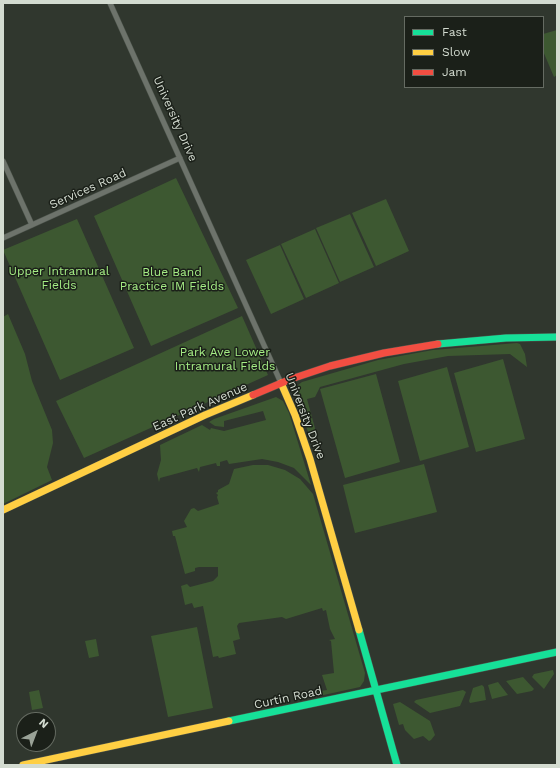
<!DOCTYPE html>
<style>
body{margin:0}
#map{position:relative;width:560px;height:768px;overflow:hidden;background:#30372e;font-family:"Work Sans",sans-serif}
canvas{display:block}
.frame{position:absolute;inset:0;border:4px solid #d3dbd0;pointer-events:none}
.legend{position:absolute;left:404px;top:16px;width:140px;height:72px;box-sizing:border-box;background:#1b2019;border:1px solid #656b62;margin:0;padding:5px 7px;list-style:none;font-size:12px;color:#d3dbd0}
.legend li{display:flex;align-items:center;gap:8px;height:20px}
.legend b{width:20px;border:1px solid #656b62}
.north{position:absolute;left:16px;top:712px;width:40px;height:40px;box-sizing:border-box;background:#1b2019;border:1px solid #656b62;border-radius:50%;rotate:42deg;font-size:11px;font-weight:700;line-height:16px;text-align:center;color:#d3dbd0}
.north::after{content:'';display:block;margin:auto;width:14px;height:18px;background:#9aa297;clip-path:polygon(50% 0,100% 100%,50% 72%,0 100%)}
</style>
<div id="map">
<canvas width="560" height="768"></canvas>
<div class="frame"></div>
<ul class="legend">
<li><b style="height:5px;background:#16e098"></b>Fast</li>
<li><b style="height:5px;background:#ffcf43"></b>Slow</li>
<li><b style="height:5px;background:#f24e42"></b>Jam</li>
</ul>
<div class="north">N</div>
</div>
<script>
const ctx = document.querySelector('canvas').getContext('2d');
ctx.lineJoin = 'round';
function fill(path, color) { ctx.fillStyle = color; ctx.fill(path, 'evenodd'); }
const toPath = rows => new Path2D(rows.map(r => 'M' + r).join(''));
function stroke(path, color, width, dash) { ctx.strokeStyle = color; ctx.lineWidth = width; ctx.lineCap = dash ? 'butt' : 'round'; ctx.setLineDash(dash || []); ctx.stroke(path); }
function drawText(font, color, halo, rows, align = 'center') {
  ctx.font = font + ' "Work Sans",sans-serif'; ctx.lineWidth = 3; ctx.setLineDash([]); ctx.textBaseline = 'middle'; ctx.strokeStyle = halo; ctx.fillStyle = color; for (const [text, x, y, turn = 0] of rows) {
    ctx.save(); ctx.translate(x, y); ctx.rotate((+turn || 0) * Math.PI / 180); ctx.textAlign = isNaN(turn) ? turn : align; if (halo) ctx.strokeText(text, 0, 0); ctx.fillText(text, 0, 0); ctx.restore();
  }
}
const green = toPath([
 [557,30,557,75,554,77,543,51,543,34],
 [176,178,238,308,151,346,94,216],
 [386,199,409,251,376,266,352,213],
 [350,214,374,267,340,282,316,228],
 [77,219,134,348,60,380,3,250],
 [315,229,339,283,306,298,281,244],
 [280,245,304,299,271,314,246,260],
 [8,314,25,354,32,381,52,430,53,443,47,467,52,480,3,504,3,317],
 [242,316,268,375,84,458,56,401],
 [517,343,520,344,525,354,527,367,510,354,448,356,404,364,320,387,315,397,307,399,316,432,309,434,295,399,298,385,302,382,378,360,433,350],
 [503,359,525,439,476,452,454,373],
 [447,367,469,447,420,461,398,381],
 [376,374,400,462,345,478,320,389],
 [276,397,283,401,289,413,311,485,294,468,278,462,262,459,229,464,227,460,220,462,220,466,217,466,216,463,200,467,199,472,197,468,160,478,159,482,157,474,161,460,160,445,202,425,210,430,211,428,224,431,266,420,263,411,224,421,224,427,215,426,209,422,214,419],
 [424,464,437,512,355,533,343,485],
 [253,465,268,465,285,470,300,479,313,494,365,673,364,681,360,687,319,696,310,697,310,694,307,693,294,695,327,690,322,675,334,673,331,641,329,640,335,639,330,629,326,610,323,611,322,608,286,619,282,617,239,623,237,626,240,639,233,641,236,654,219,658,218,656,213,657,203,606,194,608,192,603,185,605,181,586,187,584,190,587,213,581,218,576,218,567,199,567,195,568,195,571,185,574,175,536,173,536,172,531,187,527,184,521,191,509,194,508,198,511,219,504,217,497,218,495,216,493,218,492,218,490,229,484,234,469],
 [197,627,213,708,168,717,151,636],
 [96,639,99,656,89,658,85,641],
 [553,670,554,674,544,689,532,677,534,674],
 [523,677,534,689,532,691,517,694,506,681],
 [498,682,508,695,492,699,488,685],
 [482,685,484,687,486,700,470,703,469,701,473,688],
 [39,690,43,708,32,710,29,692],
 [463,690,466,692,460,706,430,713,414,702,416,700],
 [400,702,430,721,435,735,431,740,429,741,423,736,414,739,405,730,403,724,399,725,393,704]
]);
const street = toPath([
 [110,3,281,383],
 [3,161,32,225],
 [3,238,180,158]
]);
const fast = toPath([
 [438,344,506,338,557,337],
 [359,630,397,765],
 [229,721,557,652]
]);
const slow = toPath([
 [281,383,295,415,310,459,359,630],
 [3,510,205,415,253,395],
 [23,765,229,721]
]);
const jam = toPath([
 [253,395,291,379,330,366,384,353,438,344]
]);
const streetNames = [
 ["University Drive",175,119,66],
 ["Services Road",88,189,-24],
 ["East Park Avenue",200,407,-24],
 ["University Drive",305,416,69],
 ["Curtin Road",288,698,-12]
];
const parkNames = [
 ["Upper Intramural",59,271],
 ["Fields",59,285],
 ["Blue Band",172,272],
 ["Practice IM Fields",172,286],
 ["Park Ave Lower",225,352],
 ["Intramural Fields",225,366]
];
fill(green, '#3d5831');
stroke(street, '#4d544c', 6);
stroke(fast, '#4d544c', 8);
stroke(slow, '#4d544c', 8);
stroke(jam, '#4d544c', 8);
stroke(street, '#6d736b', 5);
stroke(fast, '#16e098', 7);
stroke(slow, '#ffcf43', 7);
stroke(jam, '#f24e42', 7);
drawText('12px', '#d3dbd0', '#1b2019', streetNames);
drawText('12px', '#a5ed85', '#1b2019', parkNames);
</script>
